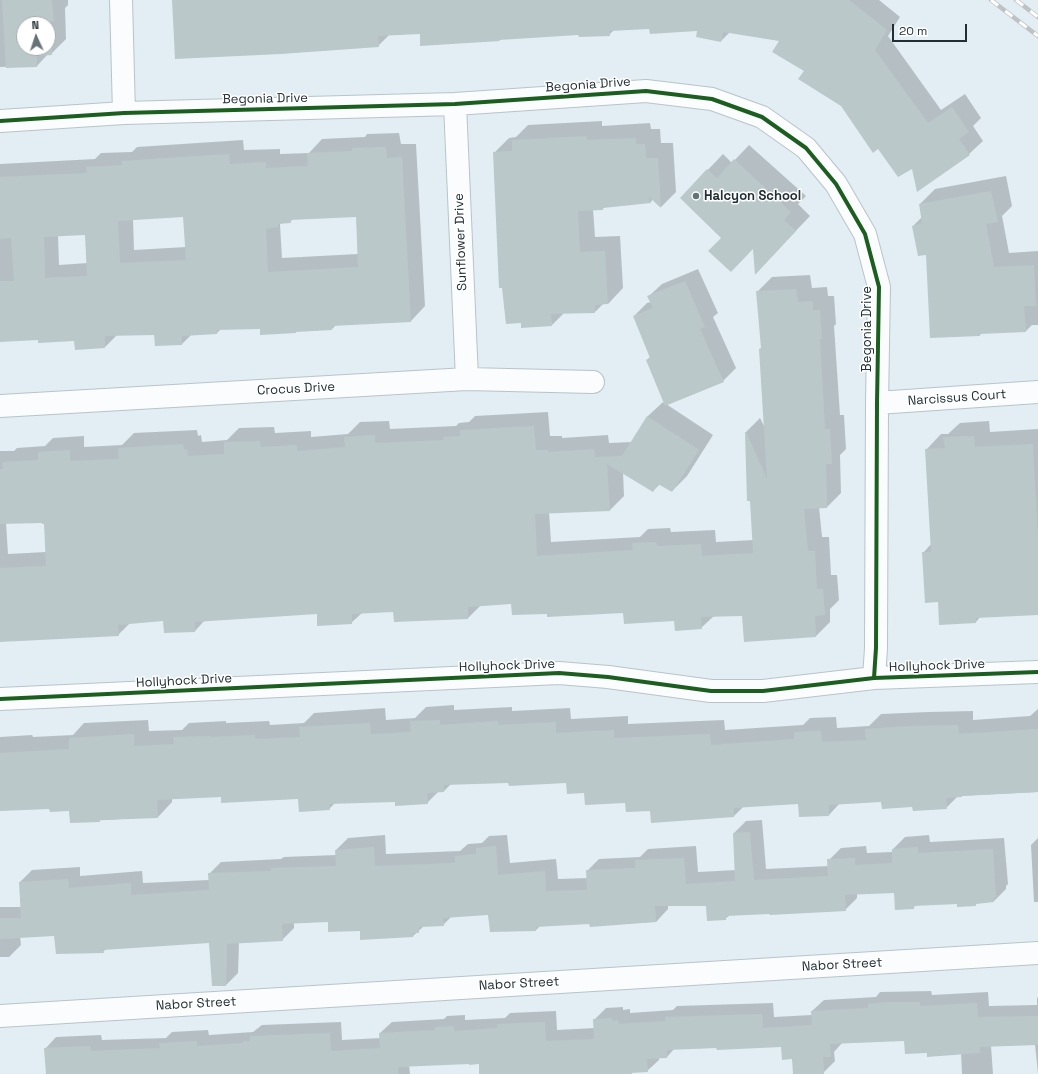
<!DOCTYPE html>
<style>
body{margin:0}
#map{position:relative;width:1038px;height:1074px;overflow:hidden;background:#e2eef4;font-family:"Space Grotesk",sans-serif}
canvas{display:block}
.north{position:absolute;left:16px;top:16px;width:40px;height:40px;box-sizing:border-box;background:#fff;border:1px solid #a6acae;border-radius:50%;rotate:357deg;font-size:11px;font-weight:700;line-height:16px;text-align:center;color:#212f35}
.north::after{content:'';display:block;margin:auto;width:14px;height:18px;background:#657278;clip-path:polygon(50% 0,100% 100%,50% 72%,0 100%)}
.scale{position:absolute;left:892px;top:24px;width:75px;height:18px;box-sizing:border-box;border:2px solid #212f35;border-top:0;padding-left:5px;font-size:12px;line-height:14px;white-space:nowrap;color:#212f35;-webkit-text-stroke:3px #fff;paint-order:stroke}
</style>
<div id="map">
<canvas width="1038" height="1074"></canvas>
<div class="north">N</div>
<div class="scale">20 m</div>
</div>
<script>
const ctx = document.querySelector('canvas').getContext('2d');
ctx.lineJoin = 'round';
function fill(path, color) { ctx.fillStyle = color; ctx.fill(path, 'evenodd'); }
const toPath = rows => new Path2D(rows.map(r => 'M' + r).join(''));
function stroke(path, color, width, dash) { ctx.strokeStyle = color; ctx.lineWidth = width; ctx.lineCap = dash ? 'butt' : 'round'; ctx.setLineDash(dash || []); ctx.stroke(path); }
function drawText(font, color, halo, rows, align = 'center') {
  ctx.font = font + ' "Space Grotesk",sans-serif'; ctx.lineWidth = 3; ctx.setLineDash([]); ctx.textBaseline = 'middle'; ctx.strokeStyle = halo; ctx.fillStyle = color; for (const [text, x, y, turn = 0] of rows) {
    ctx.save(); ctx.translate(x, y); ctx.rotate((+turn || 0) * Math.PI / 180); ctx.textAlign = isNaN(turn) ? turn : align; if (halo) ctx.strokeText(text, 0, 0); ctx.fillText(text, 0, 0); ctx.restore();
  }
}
const shadow = toPath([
 [0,0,68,0,68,5,65,8,66,39,51,54,48,54,37,66,0,67],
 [24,24,48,24,48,48,24,48],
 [173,0,762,0,721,41,698,30,650,28,614,30,609,35,579,34,501,39,499,40,420,33,389,35,378,46],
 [781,0,879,0,900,17,888,36,941,110,965,94,981,118,973,126,983,141,969,154,878,148,842,105,805,71,781,40],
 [602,121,602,126,650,123,651,129,660,129,661,143,673,143,676,192,661,207,653,199,651,202,605,206,603,209,593,209,595,237,620,236,623,288,608,304,603,304,595,312,564,313,552,325,494,153,509,138,516,137,528,125],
 [399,133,401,144,416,144,425,306,411,321,336,325,332,329,297,331,296,332,261,328,221,329,217,333,192,334,182,344,155,334,117,335,105,347,75,340,39,339,0,341,0,164,95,159,101,153,132,152,137,147,243,140,244,150,280,149,280,154,309,153,322,139,365,137,367,134],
 [184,216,186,247,134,250,133,219],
 [357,216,358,254,282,258,280,224,282,222,290,222,293,219],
 [86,234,88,263,59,265,58,235],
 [749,145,806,196,798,204,810,216,770,258,754,247,723,238,681,198,723,154,732,163],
 [1006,176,1012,206,1002,216,1009,253,1038,251,1038,325,1032,325,1026,331,982,333,980,335,927,253,913,226,922,217,920,204,935,189],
 [698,269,718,313,713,317,736,368,723,381,666,404,713,435,687,476,672,491,660,484,653,491,623,472,624,496,610,510,549,512,551,542,640,537,648,529,670,528,671,532,715,530,716,542,754,540,746,432,760,418,765,428,762,348,757,292,772,277,810,275,812,288,827,287,828,296,834,296,836,324,834,326,840,415,844,415,846,449,840,455,841,493,827,507,819,507,822,537,829,537,831,575,837,575,839,600,830,609,830,622,816,636,743,615,714,616,701,628,675,620,624,612,548,613,512,603,481,605,468,618,394,611,362,613,351,623,318,613,205,620,195,631,164,620,130,623,118,635,0,640,0,451,14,451,17,448,45,446,53,438,84,436,84,447,122,445,134,433,197,430,198,436,201,435,202,442,227,440,239,428,274,427,275,433,311,431,311,437,348,434,360,422,389,421,390,429,456,426,459,423,469,422,475,416,548,412,550,436,562,436,562,438,608,435,609,443,632,442,648,416,663,402,665,404,647,360,651,356,634,316,647,303,651,302,649,296,662,284],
 [43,521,45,523,46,552,8,554,6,523],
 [989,421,990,432,1038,429,1038,614,980,617,976,622,939,601,923,553,932,543,926,450,941,434,948,434,960,423],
 [454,705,454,710,512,707,512,711,570,708,571,719,628,716,628,724,724,720,725,730,803,725,810,718,836,717,837,728,869,726,881,714,928,712,973,711,973,720,1030,716,1038,709,1038,792,958,796,946,808,913,806,882,801,840,803,829,815,799,803,744,806,734,816,651,810,626,802,585,792,567,782,509,782,451,784,444,791,439,791,427,803,396,801,335,803,329,809,299,798,222,796,172,798,172,802,158,817,71,822,69,810,50,808,0,810,0,737,32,735,33,737,73,735,84,723,148,720,149,731,182,730,189,723,226,721,226,723,269,721,270,725,304,723,314,713,385,708,386,720,415,718,426,707],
 [762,820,766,869,829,866,829,860,841,848,866,846,867,853,893,852,893,849,905,837,929,835,930,842,1004,838,1008,884,1006,886,1006,889,994,901,979,902,975,905,958,903,916,905,913,908,895,892,857,894,857,898,845,910,730,915,725,919,707,905,668,905,668,909,656,922,541,925,536,930,489,914,451,917,443,925,424,926,413,936,361,930,329,921,294,923,294,928,282,940,239,942,238,973,226,985,210,942,107,948,103,952,55,935,20,937,21,945,9,957,0,957,0,907,21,907,20,882,32,870,80,867,80,876,142,871,143,883,209,880,209,874,221,862,281,859,284,857,336,855,336,850,348,838,385,835,386,854,460,851,468,844,482,843,489,836,507,835,510,863,556,859,558,879,588,878,587,871,599,859,640,857,648,849,696,846,698,872,736,870,734,833,746,821],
 [1038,838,1038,902,1034,902,1031,845],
 [931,991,932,995,988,992,989,1006,1037,1005,1037,998,1038,997,1038,1074,1035,1044,991,1046,993,1074,962,1074,961,1053,927,1052,905,1040,842,1043,834,1052,835,1061,823,1073,805,1074,794,1074,793,1058,782,1046,674,1049,667,1057,659,1057,659,1060,647,1071,633,1072,631,1074,480,1074,480,1063,409,1065,410,1074,47,1074,45,1049,56,1037,101,1035,102,1040,166,1038,172,1032,208,1030,209,1035,253,1032,262,1025,341,1022,342,1040,381,1038,380,1033,392,1022,444,1019,447,1016,465,1015,465,1020,505,1018,510,1013,556,1011,557,1030,595,1028,594,1020,606,1008,623,1007,623,1010,630,1009,630,1013,673,1010,677,1006,773,1003,774,1017,812,1015,812,1011,824,1000,876,997,880,992]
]);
const building = toPath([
 [2,0,52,0,54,21,50,21,52,55,37,56,37,67,6,68],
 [24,24,48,24,48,48,24,48],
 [172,0,849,0,887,30,875,50,928,123,952,107,969,132,959,139,970,155,917,192,912,169,898,177,878,149,873,153,841,106,798,79,804,71,772,52,779,41,723,32,721,42,696,37,697,31,650,34,649,29,609,31,610,36,579,37,578,35,499,40,500,41,420,46,420,34,378,36,379,47,281,54,175,59],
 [587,136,587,140,636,138,636,144,645,144,646,158,658,158,661,208,648,196,651,203,603,208,603,210,578,211,580,252,605,251,608,304,595,305,595,313,551,314,552,326,521,328,521,323,506,324,502,288,499,288,493,152,512,151,512,140],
 [386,147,387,158,402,157,411,322,332,326,332,330,296,332,296,333,260,335,260,329,217,330,217,334,182,336,182,345,155,346,154,335,105,336,105,348,75,350,74,341,38,343,38,340,0,342,0,281,14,281,11,238,0,239,0,177,87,173,86,167,122,165,122,161,229,154,230,164,266,162,266,168,308,166,307,153,352,151,352,148],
 [183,217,186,260,120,263,118,221],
 [356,217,358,267,268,272,266,229,278,227,278,224,291,223,290,220],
 [85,235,87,276,45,278,44,237],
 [734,159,791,212,784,220,796,231,755,275,753,249,731,272,708,251,721,238,680,198,707,169,717,178],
 [991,191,998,222,986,224,994,267,1034,265,1036,306,1024,306,1026,332,980,334,980,336,930,338,926,255,918,256,912,226,922,223,919,204],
 [685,281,705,327,700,329,724,382,665,406,646,360,650,358,633,316,653,308,647,296],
 [796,289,798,302,813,301,813,310,820,310,822,339,820,339,825,429,830,429,832,464,826,464,827,508,804,509,808,551,815,551,817,589,823,589,825,615,815,616,816,637,744,642,742,616,701,617,702,629,675,631,674,621,624,624,623,613,547,617,547,614,512,615,511,604,468,607,468,619,394,622,393,612,352,614,352,624,317,626,317,614,195,622,195,632,164,633,163,621,118,625,119,636,0,642,0,568,46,566,44,524,42,524,42,523,0,524,0,469,3,469,2,462,38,460,38,452,70,450,70,461,119,459,118,448,183,444,184,450,187,449,188,456,224,454,224,442,260,441,261,447,297,445,297,451,345,447,344,437,375,435,375,443,444,440,443,437,460,436,460,430,534,426,536,450,548,450,548,452,594,449,595,457,622,456,647,416,699,450,672,492,658,484,653,492,607,464,610,511,535,514,537,556,633,550,632,543,656,542,657,546,701,544,702,556,753,553,750,501,747,501,745,432,746,432,767,479,759,349,761,348,756,291],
 [974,436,975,447,1033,444,1038,539,1038,615,976,618,976,623,939,625,938,602,925,603,922,552,931,552,925,449,945,448,943,437],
 [440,720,440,725,498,721,498,725,556,722,556,733,614,730,614,738,710,734,711,745,794,739,794,732,821,731,822,742,866,740,865,729,912,726,958,725,959,734,1038,729,1038,792,962,796,962,797,946,798,947,809,913,811,912,807,882,809,881,802,829,805,829,816,799,817,798,804,734,808,734,817,651,823,650,811,626,812,625,803,585,805,584,793,567,794,566,783,509,786,508,783,444,785,444,792,427,793,428,804,395,806,395,802,329,804,330,810,299,812,298,799,221,803,221,797,157,800,158,818,100,820,100,822,70,823,69,811,50,812,49,809,0,811,0,753,69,749,69,738,134,734,134,746,174,744,173,737,211,736,211,737,255,735,255,739,300,737,299,727,370,723,371,734,411,732,410,721],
 [750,832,754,880,828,876,827,859,855,858,855,865,892,863,892,849,918,847,918,853,993,849,996,897,994,897,994,902,976,904,976,906,957,907,957,904,914,906,914,909,895,910,894,893,845,895,846,911,770,915,769,914,726,916,726,920,707,921,706,906,655,906,656,922,590,927,589,924,536,927,536,931,490,932,488,915,443,918,444,926,419,927,419,933,413,933,413,937,360,940,360,931,328,932,328,922,282,924,283,941,227,944,226,986,212,986,209,943,103,950,104,953,56,954,54,936,0,939,0,918,21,918,19,882,68,879,69,888,131,883,131,895,209,890,208,873,271,871,271,868,336,866,335,850,374,847,375,866,455,863,455,856,476,854,476,848,496,846,498,875,545,871,546,891,587,890,586,870,635,868,635,860,684,858,686,884,735,881,733,833],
 [887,1002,920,1002,920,1006,977,1003,978,1017,1038,1016,1038,1045,980,1047,980,1053,927,1057,927,1053,905,1054,904,1041,830,1044,831,1057,823,1057,824,1074,793,1074,792,1059,782,1060,781,1047,717,1050,716,1048,667,1050,667,1058,647,1059,648,1072,630,1073,630,1074,479,1074,479,1064,469,1065,469,1064,398,1067,398,1074,46,1074,44,1048,90,1046,91,1051,160,1048,159,1043,197,1041,197,1046,243,1043,243,1041,250,1041,250,1036,330,1033,331,1051,380,1048,379,1033,435,1030,435,1027,454,1026,454,1031,497,1028,497,1024,545,1022,546,1041,594,1039,593,1019,612,1018,612,1021,618,1020,619,1024,665,1021,665,1017,762,1014,763,1028,812,1025,811,1011,868,1008,868,1004]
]);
const minor = toPath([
 [121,0,124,113],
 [455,104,467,379],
 [0,121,124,113,455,104,646,91,712,99,762,117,806,148,836,184,865,234,879,287,877,403,876,648,874,678],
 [877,403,1038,392],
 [0,406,467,379,593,382],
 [0,699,559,673,608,677,711,691,763,691,874,678,1038,672],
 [0,1016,1038,953]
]);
const rail = toPath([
 [991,0,1038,36],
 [1016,0,1038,17]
]);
const cycleway = toPath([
 [0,121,124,113,455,104,646,91,712,99,762,117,806,148,836,184,865,234,879,287,877,403,876,648,874,678],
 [0,699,559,673,608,677,711,691,763,691,874,678,1038,672]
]);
const markers = [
 [696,196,4,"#657278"]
];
const streetNames = [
 ["Begonia Drive",588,85,-4],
 ["Begonia Drive",265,99,-1],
 ["Sunflower Drive",461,242,-92],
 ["Begonia Drive",867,329,-90],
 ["Crocus Drive",296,389,-3],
 ["Narcissus Court",957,398,-4],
 ["Hollyhock Drive",507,666,-2],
 ["Hollyhock Drive",937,666,-2],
 ["Hollyhock Drive",184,681,-3],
 ["Nabor Street",842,965,-3],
 ["Nabor Street",519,984,-3],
 ["Nabor Street",196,1004,-3]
];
const poiNames = [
 ["Halcyon School",704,196]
];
fill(shadow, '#0003');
fill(building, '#bac8ca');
stroke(minor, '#b8c4ca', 24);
stroke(minor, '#fbfcfd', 22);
stroke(rail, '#bec2c4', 4.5);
stroke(rail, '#fff', 3, [9]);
stroke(cycleway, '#1b5e20', 4);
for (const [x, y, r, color] of markers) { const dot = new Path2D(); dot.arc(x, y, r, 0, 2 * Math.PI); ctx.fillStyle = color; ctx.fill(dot); stroke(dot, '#fff', 1.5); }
drawText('13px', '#212f35', '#fff', streetNames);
drawText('bold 13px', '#212f35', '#fff', poiNames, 'left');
</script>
